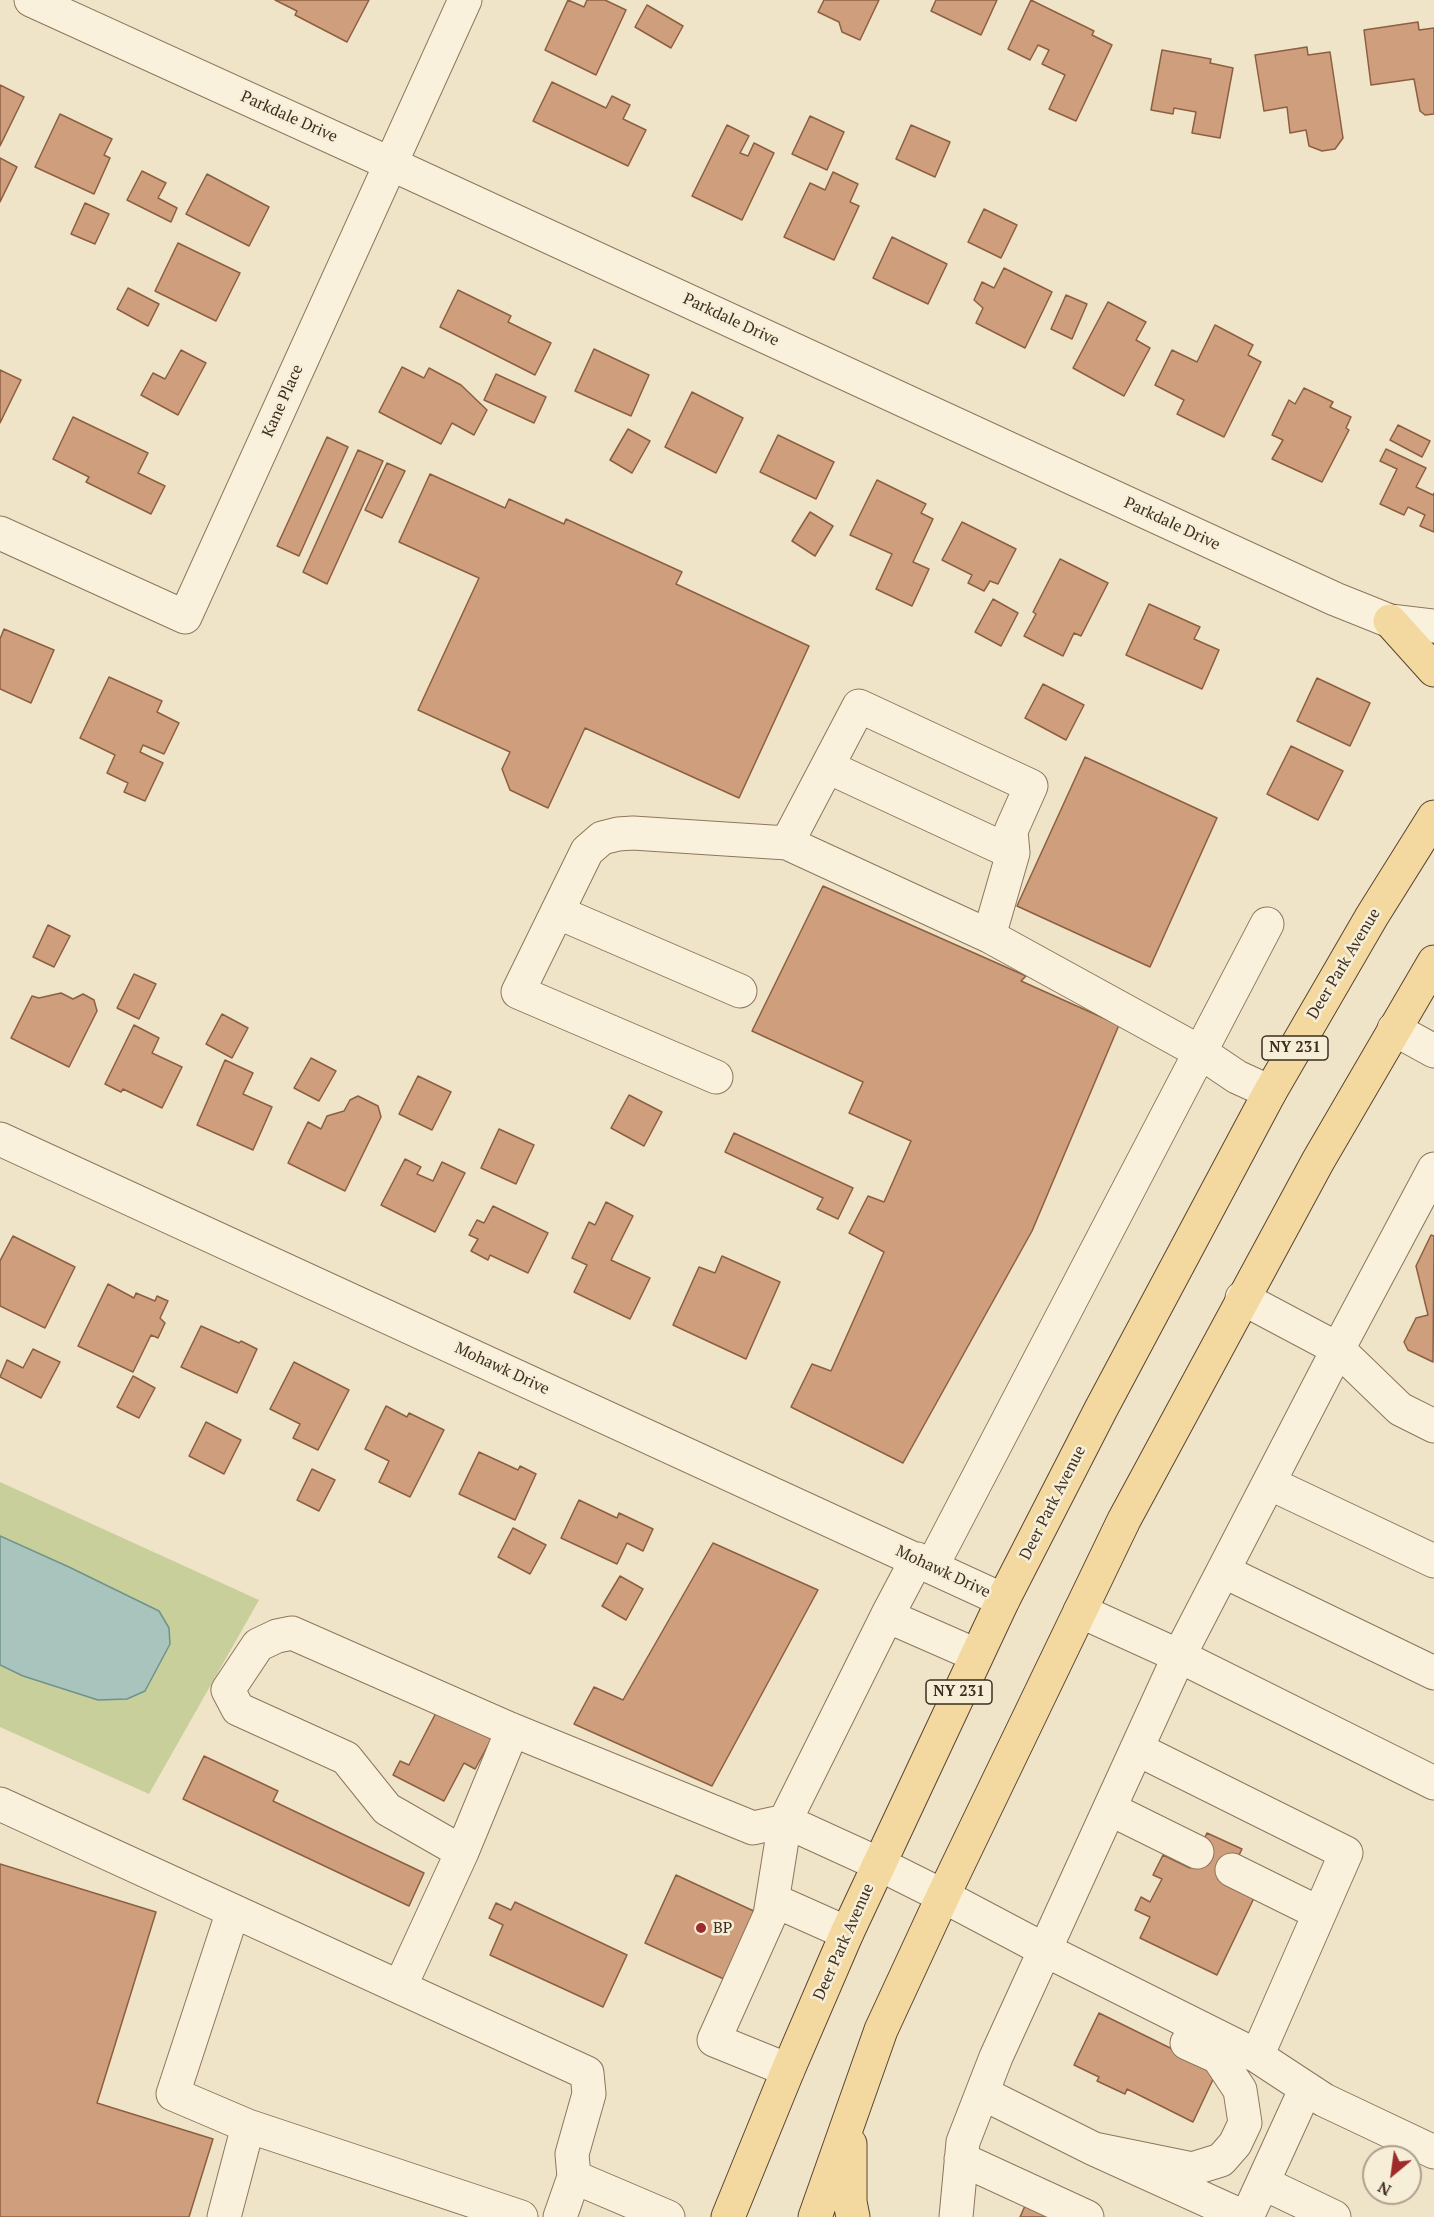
<!DOCTYPE html>
<style>
body{margin:0}
#map{position:relative;width:1434px;height:2217px;overflow:hidden;background:#f0e4c8;font-family:"PT Serif",serif}
canvas{display:block}
.north{position:absolute;left:1362px;top:2145px;width:60px;height:60px;box-sizing:border-box;background:#f7eed8;border:2px solid #ada18e;border-radius:50%;rotate:209deg;font-size:16px;font-weight:700;line-height:24px;text-align:center;color:#3d2e20}
.north::after{content:'';display:block;margin:auto;width:21px;height:27px;background:#9e2a2b;clip-path:polygon(50% 0,100% 100%,50% 72%,0 100%)}
</style>
<div id="map">
<canvas width="1434" height="2217"></canvas>
<div class="north">N</div>
</div>
<script>
const ctx = document.querySelector('canvas').getContext('2d');
ctx.lineJoin = 'round';
function fill(path, color) { ctx.fillStyle = color; ctx.fill(path, 'evenodd'); }
const toPath = rows => new Path2D(rows.map(r => 'M' + r).join(''));
function stroke(path, color, width, dash) { ctx.strokeStyle = color; ctx.lineWidth = width; ctx.lineCap = dash ? 'butt' : 'round'; ctx.setLineDash(dash || []); ctx.stroke(path); }
function drawText(font, color, halo, rows, align = 'center') {
  ctx.font = font + ' "PT Serif",serif'; ctx.lineWidth = 5; ctx.setLineDash([]); ctx.textBaseline = 'middle'; ctx.strokeStyle = halo; ctx.fillStyle = color; for (const [text, x, y, turn = 0] of rows) {
    ctx.save(); ctx.translate(x, y); ctx.rotate((+turn || 0) * Math.PI / 180); ctx.textAlign = isNaN(turn) ? turn : align; if (halo) ctx.strokeText(text, 0, 0); ctx.fillText(text, 0, 0); ctx.restore();
  }
}
const green = toPath([
 [0,1482,259,1600,149,1794,0,1727]
]);
const water = toPath([
 [0,1536,69,1567,159,1611,169,1628,170,1644,145,1691,127,1699,98,1700,23,1676,0,1665,0,1536]
]);
const building = toPath([
 [275,0,369,0,347,42,295,15,297,11,275,0],
 [568,0,584,7,587,0,605,0,626,10,596,75,545,50,568,0],
 [824,0,879,0,860,40,842,32,839,22,818,12,824,0],
 [936,0,997,0,981,35,931,11,936,0],
 [1031,0,1094,31,1092,35,1112,45,1076,121,1049,109,1065,75,1042,64,1049,50,1038,45,1030,60,1008,49,1031,0],
 [647,5,683,26,671,48,635,27,647,5],
 [1418,22,1419,30,1434,28,1434,114,1425,115,1420,111,1414,79,1371,85,1364,30,1418,22],
 [1307,47,1308,55,1330,52,1343,138,1335,149,1322,151,1309,146,1306,130,1290,133,1287,107,1264,111,1255,55,1307,47],
 [1162,50,1211,59,1210,63,1233,68,1220,138,1192,133,1196,112,1174,108,1173,114,1151,110,1162,50],
 [552,82,606,108,612,96,630,105,623,119,646,130,628,166,533,121,552,82],
 [0,85,24,97,0,146,0,85],
 [60,114,112,139,104,155,110,158,94,194,35,167,60,114],
 [810,116,844,132,827,170,792,154,810,116],
 [727,125,749,136,740,153,748,156,754,143,774,153,742,220,692,196,727,125],
 [911,125,950,142,935,177,896,159,911,125],
 [0,158,17,167,0,202,0,158],
 [142,171,166,183,158,198,177,208,171,222,127,200,142,171],
 [833,172,858,184,850,202,859,206,834,260,784,237,810,183,825,190,833,172],
 [207,174,269,207,249,246,186,214,207,174],
 [85,203,109,214,95,244,71,234,85,203],
 [984,209,1017,225,1001,258,968,242,984,209],
 [892,237,947,264,928,304,873,278,892,237],
 [178,243,240,273,216,321,155,291,178,243],
 [1004,268,1052,292,1025,348,976,323,983,308,974,300,982,282,994,288,1004,268],
 [128,288,159,304,148,326,117,309,128,288],
 [458,290,511,316,508,322,551,343,535,375,440,327,458,290],
 [1066,295,1087,304,1072,339,1051,329,1066,295],
 [1108,302,1146,322,1136,340,1150,348,1124,396,1073,368,1108,302],
 [1215,325,1253,345,1248,355,1261,362,1224,437,1177,414,1184,400,1155,385,1172,350,1197,362,1215,325],
 [594,349,649,375,631,416,575,391,594,349],
 [181,350,206,363,178,415,141,395,153,373,165,379,181,350],
 [402,367,424,378,429,368,461,385,487,410,474,435,452,423,441,444,379,412,402,367],
 [0,370,21,380,0,423,0,370],
 [496,374,546,397,534,423,484,400,496,374],
 [1304,388,1333,402,1330,407,1351,417,1346,428,1349,430,1322,482,1272,459,1283,440,1272,435,1289,400,1295,404,1304,388],
 [692,392,743,418,716,473,665,447,692,392],
 [73,417,148,453,138,473,165,486,151,514,86,482,89,477,53,459,73,417],
 [1398,425,1430,441,1422,457,1390,440,1398,425],
 [628,429,650,441,632,473,610,460,628,429],
 [778,435,834,462,816,499,760,472,778,435],
 [327,437,348,447,299,556,277,546,327,437],
 [1386,449,1426,468,1416,487,1433,495,1434,493,1434,532,1420,526,1425,515,1408,507,1404,515,1380,504,1397,469,1380,461,1386,449],
 [358,450,383,461,327,584,303,572,358,450],
 [387,463,405,471,382,518,365,510,387,463],
 [430,474,505,508,509,499,564,524,566,519,682,572,676,584,809,646,739,798,585,728,548,808,510,790,502,769,510,752,418,710,479,578,399,542,430,474],
 [877,480,926,504,921,513,933,519,913,562,929,569,912,606,876,589,892,554,850,535,877,480],
 [810,512,833,526,815,556,792,541,810,512],
 [962,522,1016,549,998,584,990,581,984,591,968,583,972,575,942,560,962,522],
 [1060,559,1108,583,1081,636,1074,633,1063,656,1024,636,1036,614,1033,612,1060,559],
 [993,599,1018,613,1001,646,975,632,993,599],
 [1149,604,1200,627,1194,639,1219,650,1202,689,1126,655,1149,604],
 [4,629,54,650,31,703,0,689,0,639,4,629],
 [109,677,162,701,157,712,179,723,164,754,143,745,140,752,163,763,145,801,124,792,128,783,107,773,115,755,80,738,109,677],
 [1317,678,1370,703,1350,746,1297,721,1317,678],
 [1043,684,1084,705,1066,740,1025,718,1043,684],
 [1291,746,1343,771,1318,820,1267,794,1291,746],
 [1085,757,1217,818,1150,967,1017,906,1085,757],
 [823,886,1026,976,1021,981,1119,1025,1032,1231,903,1463,791,1407,812,1364,831,1371,884,1252,849,1233,868,1196,884,1202,911,1141,849,1113,863,1082,752,1031,823,886],
 [48,925,70,936,54,967,33,957,48,925],
 [134,974,156,984,139,1019,117,1008,134,974],
 [61,993,73,999,83,994,94,1000,97,1011,69,1067,11,1038,32,996,39,998,61,993],
 [222,1014,248,1028,232,1058,206,1044,222,1014],
 [134,1025,159,1038,152,1053,182,1067,162,1108,123,1089,121,1092,105,1084,134,1025],
 [311,1058,336,1071,319,1101,294,1088,311,1058],
 [225,1060,253,1073,243,1094,272,1107,253,1150,197,1125,225,1060],
 [418,1076,451,1092,432,1130,399,1114,418,1076],
 [629,1095,662,1112,644,1146,611,1128,629,1095],
 [358,1096,378,1106,381,1117,345,1191,288,1163,308,1122,321,1129,327,1116,344,1111,350,1100,358,1096],
 [499,1129,534,1145,516,1184,481,1168,499,1129],
 [734,1133,853,1188,838,1219,817,1209,823,1198,725,1152,734,1133],
 [405,1159,421,1167,417,1174,433,1181,442,1162,465,1173,435,1232,381,1205,405,1159],
 [606,1202,633,1216,611,1260,650,1278,630,1319,574,1292,587,1265,572,1258,589,1222,595,1225,606,1202],
 [493,1206,548,1233,528,1273,490,1255,488,1260,471,1251,478,1239,469,1235,477,1220,484,1223,493,1206],
 [1431,1235,1434,1236,1433,1362,1408,1350,1404,1342,1416,1318,1428,1315,1416,1266,1431,1235],
 [13,1236,75,1267,45,1328,0,1306,0,1261,13,1236],
 [722,1256,780,1282,746,1359,673,1325,699,1267,715,1273,722,1256],
 [108,1284,134,1298,136,1293,155,1301,157,1296,168,1301,160,1318,165,1323,158,1338,151,1335,133,1372,78,1346,108,1284],
 [201,1326,239,1343,241,1341,257,1349,237,1393,181,1367,201,1326],
 [33,1349,60,1362,41,1398,0,1377,7,1360,23,1368,33,1349],
 [294,1362,349,1390,318,1450,293,1438,300,1424,270,1409,294,1362],
 [133,1376,155,1388,139,1418,117,1407,133,1376],
 [386,1406,407,1417,409,1413,444,1430,410,1497,379,1482,389,1461,365,1449,386,1406],
 [206,1422,241,1440,224,1474,189,1456,206,1422],
 [479,1452,518,1470,520,1466,536,1474,515,1520,459,1494,479,1452],
 [312,1469,335,1480,319,1511,297,1500,312,1469],
 [579,1500,617,1518,619,1513,653,1529,643,1551,627,1543,617,1564,561,1538,579,1500],
 [513,1528,546,1545,530,1574,498,1557,513,1528],
 [713,1543,818,1590,712,1786,574,1724,594,1687,623,1700,713,1543],
 [620,1576,643,1589,626,1620,602,1606,620,1576],
 [438,1709,492,1738,475,1769,464,1763,444,1801,393,1775,400,1761,409,1765,438,1709],
 [204,1756,278,1791,273,1801,424,1873,409,1906,183,1799,204,1756],
 [1207,1833,1242,1849,1225,1884,1254,1898,1217,1975,1140,1938,1150,1917,1135,1910,1141,1897,1150,1902,1162,1879,1153,1875,1163,1855,1190,1868,1207,1833],
 [0,1864,156,1912,97,2103,213,2139,189,2217,0,2217,0,1864],
 [676,1875,758,1913,726,1980,645,1943,676,1875],
 [515,1902,627,1955,603,2007,490,1955,503,1925,489,1918,496,1903,511,1910,515,1902],
 [1099,2013,1217,2071,1193,2122,1127,2089,1125,2094,1097,2081,1099,2077,1074,2065,1099,2013],
 [1029,2197,1073,2217,1020,2217,1029,2197]
]);
const minor = toPath([
 [31,0,391,164,1335,599,1390,621,1434,626],
 [0,533,185,617,465,0],
 [828,767,1013,853],
 [787,843,859,706,1031,786,1011,831,1013,853,989,936],
 [557,912,740,991],
 [1394,1029,1434,1051],
 [716,1077,518,992,587,851,602,838,618,834,633,833,787,843,989,936,1200,1052,1237,1077,1270,1092],
 [0,1139,1003,1600],
 [1242,1298,1338,1349,1434,1169],
 [1269,1483,1434,1561],
 [917,1559,887,1616,976,1655],
 [932,1566,1267,924],
 [1223,1571,1434,1673],
 [1080,1611,1179,1656,1434,1783],
 [887,1616,785,1821,879,1864,943,1896,1045,1950,1257,2056,1324,2100,1434,2152],
 [1137,1749,1346,1853,1257,2056],
 [0,1804,587,2073,589,2094,572,2154,574,2177,668,2217],
 [1110,1809,1197,1852],
 [462,1852,507,1743,510,1729],
 [1232,1870,1319,1913],
 [773,1900,847,1933],
 [233,1911,173,2094,248,2126],
 [400,1987,462,1852,387,1809,346,1758,238,1709,228,1690,258,1645,277,1636,292,1633,510,1729,753,1828,785,1821,770,1915,714,2040,788,2070],
 [982,2093,1094,2149,1244,2217],
 [1094,2149,1192,2169,1221,2160,1235,2144,1245,2123,1240,2090,1218,2057,1187,2043],
 [961,2159,1087,2217],
 [1263,2183,1334,2217],
 [224,2217,248,2126,521,2217],
 [560,2217,574,2177],
 [956,2217,963,2142,996,2057,1179,1656,1338,1349,1400,1409,1434,1426],
 [1247,2217,1306,2088]
]);
const major = toPath([
 [1390,621,1434,670],
 [850,2144,850,2202,853,2217],
 [728,2217,788,2070,847,1933,1003,1600,1101,1409,1270,1092,1372,916,1434,817],
 [815,2217,881,2030,943,1896,1124,1520,1318,1161,1434,962]
]);
const markers = [
 [701,1928,6,"#9e2a2b"]
];
const shields = [
 [1295,1048,66],
 [959,1692,66]
];
const shieldNames = [
 ["NY 231",1295,1048],
 ["NY 231",959,1692]
];
const streetNames = [
 ["Parkdale Drive",289,117,24],
 ["Parkdale Drive",731,320,25],
 ["Kane Place",283,401,-66],
 ["Parkdale Drive",1172,524,25],
 ["Deer Park Avenue",1344,964,-59],
 ["Mohawk Drive",502,1369,25],
 ["Deer Park Avenue",1053,1503,-63],
 ["Mohawk Drive",943,1572,25],
 ["Deer Park Avenue",844,1942,-66]
];
const poiNames = [
 ["BP",713,1928]
];
fill(green, '#c9cf9b');
fill(water, '#a9c4bc');
stroke(water, '#6f938a', 1.5);
fill(building, '#cf9f7d');
stroke(building, '#8d5f41', 1.5);
stroke(minor, '#8d765c', 35);
stroke(major, '#5b4430', 35);
stroke(minor, '#faf1dc', 33);
stroke(major, '#f3d9a0', 33);
for (const [x, y, r, color] of markers) { const dot = new Path2D(); dot.arc(x, y, r, 0, 2 * Math.PI); ctx.fillStyle = color; ctx.fill(dot); stroke(dot, '#f7eed8', 2); }
for (const [x, y, w] of shields) { const box = new Path2D(); box.roundRect(x - w / 2, y - 12, w, 24, 4.5); ctx.fillStyle = '#f7eed8'; ctx.fill(box); stroke(box, '#3d2e20', 1.5); }
drawText('bold 15px', '#3d2e20', null, shieldNames);
drawText('16px', '#3d2e20', '#f7eed8', streetNames);
drawText('16px', '#3d2e20', '#f7eed8', poiNames, 'left');
</script>
